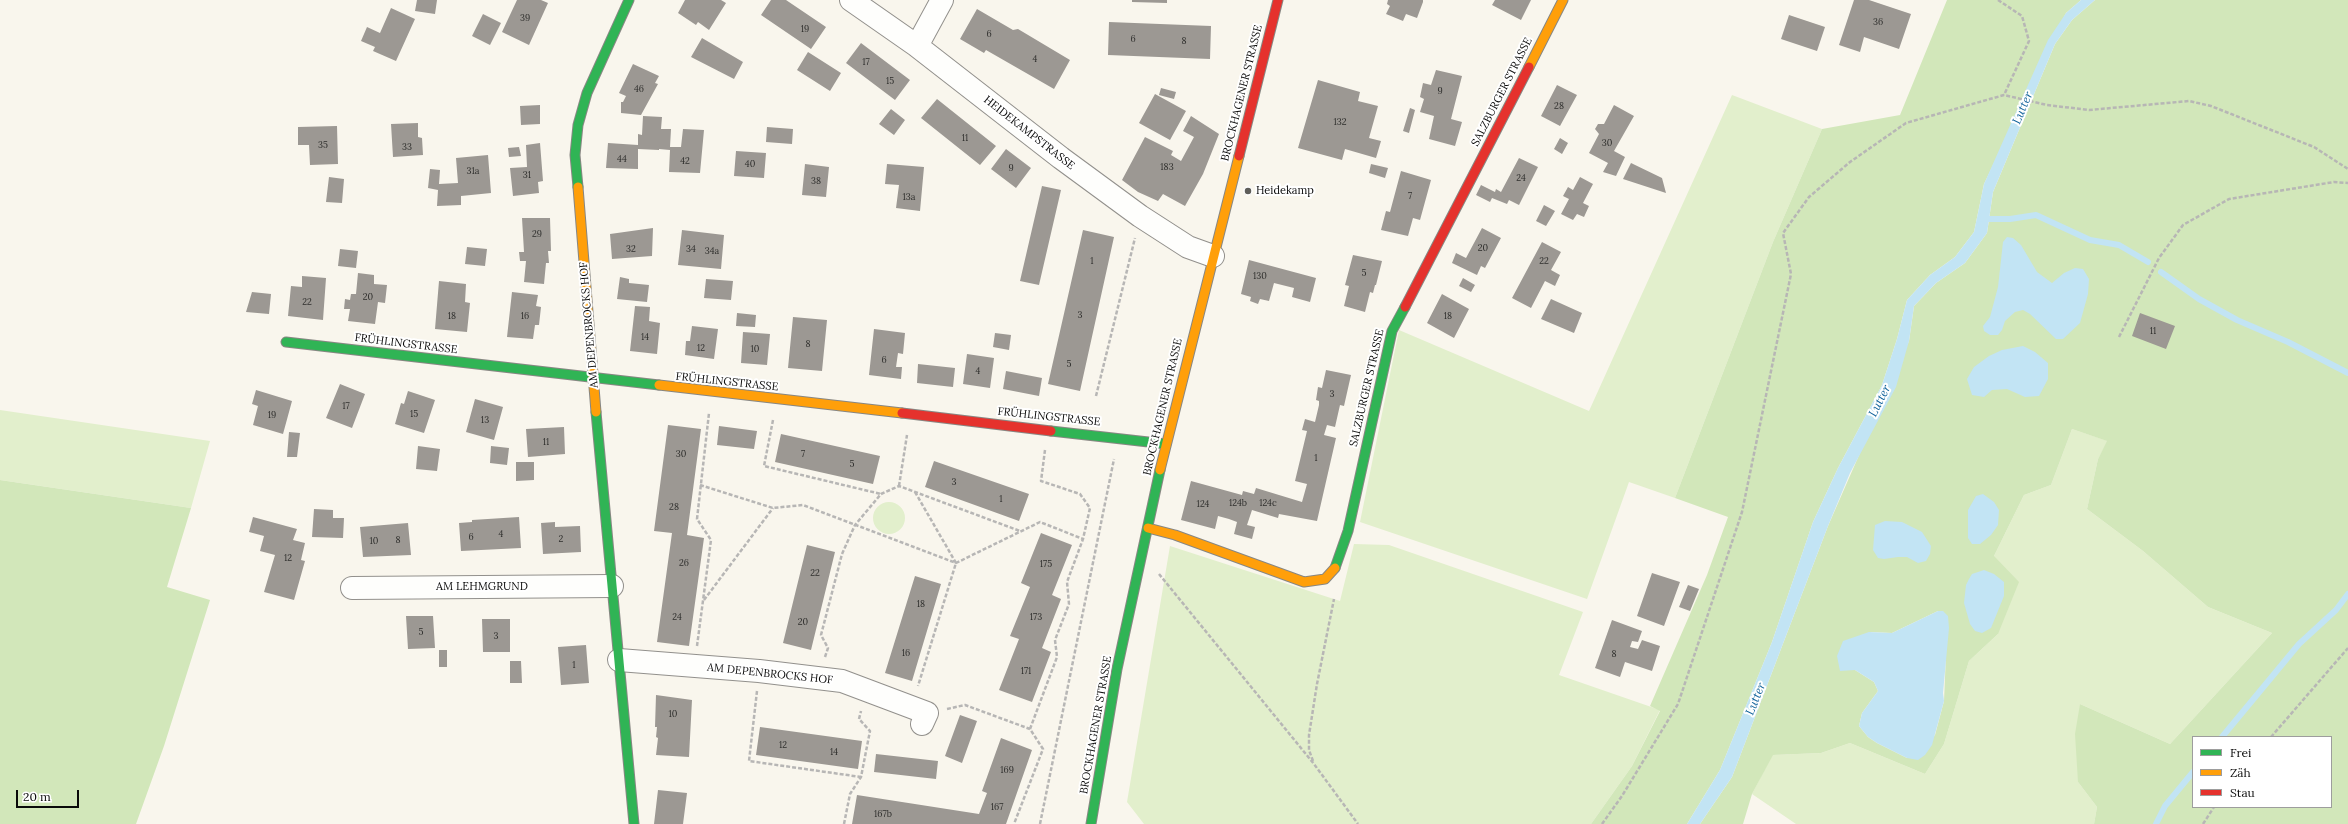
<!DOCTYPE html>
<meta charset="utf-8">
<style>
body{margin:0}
#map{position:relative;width:2348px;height:824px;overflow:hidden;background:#f9f6ed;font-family:Lora,serif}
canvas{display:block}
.legend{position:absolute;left:2192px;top:736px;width:140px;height:72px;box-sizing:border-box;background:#fff;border:1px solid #9d9d9d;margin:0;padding:5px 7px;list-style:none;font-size:12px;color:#0a0a0a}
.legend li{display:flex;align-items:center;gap:8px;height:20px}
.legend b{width:20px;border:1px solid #9d9d9d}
.scale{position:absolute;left:16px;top:790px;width:63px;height:18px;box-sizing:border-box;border:2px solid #0a0a0a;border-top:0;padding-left:5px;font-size:12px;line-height:14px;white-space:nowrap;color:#0a0a0a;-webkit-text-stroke:3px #fff;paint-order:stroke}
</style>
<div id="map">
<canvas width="2348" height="824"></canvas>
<ul class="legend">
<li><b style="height:5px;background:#30b455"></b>Frei</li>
<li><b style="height:5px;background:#ff9f0a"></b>Zäh</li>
<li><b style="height:5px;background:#e5322d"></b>Stau</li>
</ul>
<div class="scale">20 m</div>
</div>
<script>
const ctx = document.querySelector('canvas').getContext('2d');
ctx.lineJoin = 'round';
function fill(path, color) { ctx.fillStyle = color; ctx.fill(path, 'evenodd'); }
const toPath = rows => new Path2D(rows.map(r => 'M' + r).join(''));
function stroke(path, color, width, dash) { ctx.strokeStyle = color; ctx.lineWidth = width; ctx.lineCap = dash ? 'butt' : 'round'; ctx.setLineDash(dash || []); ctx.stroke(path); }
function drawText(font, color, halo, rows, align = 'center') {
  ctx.font = font + ' Lora,serif'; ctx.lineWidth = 4; ctx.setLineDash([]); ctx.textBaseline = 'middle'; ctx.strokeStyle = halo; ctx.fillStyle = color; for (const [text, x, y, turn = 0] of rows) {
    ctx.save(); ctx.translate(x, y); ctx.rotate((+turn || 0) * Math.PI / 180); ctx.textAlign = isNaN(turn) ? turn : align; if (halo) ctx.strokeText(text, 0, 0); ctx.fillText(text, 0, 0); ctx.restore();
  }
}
const green = toPath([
 [1732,95,1822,129,1773,242,1675,498,1629,482,1587,599,1360,522,1399,330,1589,411],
 [0,410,210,441,191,508,0,480],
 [2072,429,2108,441,2098,459,2087,509,2143,551,2208,607,2272,633,2170,744,2080,704,2078,782,2097,807,2094,824,1796,824,1752,794,1772,755,1821,753,1850,743,1925,774,1944,744,1969,661,1998,634,1994,556,2024,495,2051,485],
 '873 518a16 16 0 1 1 32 0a16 16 0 1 1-32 0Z',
 [1354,544,1389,545,1583,612,1559,675,1660,710,1632,766,1591,824,1144,824,1127,802,1170,546,1340,601]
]);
const forest = toPath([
 [1947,0,2081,0,2066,13,1984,184,1974,232,1955,257,1930,275,1907,300,1897,339,1882,385,1838,468,1813,522,1772,642,1720,770,1687,824,1591,824,1632,766,1660,711,1650,706,1707,575,1728,517,1675,498,1773,242,1822,129,1900,115],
 [2095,0,2348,0,2348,824,2094,824,2097,807,2078,782,2075,734,2080,704,2170,744,2272,633,2208,607,2143,551,2087,509,2098,459,2107,441,2072,429,2051,485,2024,495,1994,556,2019,582,1998,634,1969,661,1944,744,1925,774,1850,743,1821,753,1773,755,1752,794,1743,824,1700,824,1732,777,1828,526,1909,341,1914,306,1936,283,1965,263,1987,233,1993,192,2055,44,2072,20],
 [1938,611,1946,654,1944,701,1935,735,1907,758,1877,743,1868,737,1859,726,1862,713,1878,691,1874,682,1855,670,1869,632,1892,633],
 [2193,737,2331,737,2331,807,2193,807],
 [0,480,191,508,167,587,210,600,164,746,136,824,0,824]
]);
const water = toPath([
 [2081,0,2095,0,2072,20,2055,44,1993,192,1987,233,1965,263,1936,283,1914,306,1909,341,1896,387,1850,473,1828,526,1732,777,1700,824,1687,824,1720,770,1772,642,1813,522,1838,468,1882,385,1897,339,1907,300,1930,275,1955,257,1974,232,1984,184,2048,40,2066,13],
 [2007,237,2013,238,2021,245,2037,272,2052,283,2064,273,2075,268,2083,269,2089,279,2088,294,2080,323,2063,339,2056,339,2030,314,2023,310,2015,312,2005,321,2002,330,1998,335,1990,335,1984,331,1983,326,1990,317,1998,287,2003,242],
 [2023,346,2035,352,2048,363,2048,379,2039,396,2025,397,2007,389,1992,390,1984,397,1972,395,1967,379,1974,367,1989,356,2002,350],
 [1983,494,1994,502,1999,510,1998,525,1991,535,1980,544,1972,544,1968,538,1968,510,1976,496],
 [1885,521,1902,522,1922,532,1931,546,1930,554,1926,561,1918,563,1907,557,1898,557,1884,559,1878,558,1873,550,1875,525],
 [1984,570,1994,574,2004,582,2004,596,1991,628,1982,633,1975,631,1970,624,1964,603,1966,585,1969,579,1972,574],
 [1938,611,1943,611,1948,616,1949,628,1943,693,1944,701,1932,745,1925,755,1918,760,1907,758,1877,743,1868,737,1859,726,1862,713,1878,691,1874,682,1855,670,1840,671,1837,656,1843,641,1869,632,1892,633]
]);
const stream = toPath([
 [1983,219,2010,219,2036,215,2090,240,2119,245,2148,262],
 [2161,272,2199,299,2237,320,2288,342,2348,373],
 [2222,737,2299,644,2336,610,2348,594],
 [2156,824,2165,806,2193,772]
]);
const building = toPath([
 [417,0,437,0,435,14,415,11],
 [517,0,541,0,548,3,529,45,502,32],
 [685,0,721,0,726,3,709,30,698,22,696,25,678,13],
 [771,0,786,0,826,27,811,49,761,15],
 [1132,0,1167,0,1167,3,1132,2],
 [1388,0,1423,0,1423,2,1417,18,1406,14,1403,21,1386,14,1390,6,1387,4],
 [1495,0,1531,0,1521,20,1492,5],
 [1854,0,1869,0,1911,14,1899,49,1864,37,1860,52,1839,45],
 [391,8,415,19,396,61,373,51,375,47,361,41,367,27,380,33],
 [977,9,1013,30,1018,29,1070,60,1054,89,986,50,984,53,960,39],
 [483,14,501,23,490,45,472,36],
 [1789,15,1825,27,1817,51,1781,39],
 [1109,22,1211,26,1210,59,1108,55],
 [702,38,743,62,734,79,691,57],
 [861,43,910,80,895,100,846,63],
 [808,52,841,73,830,91,797,70],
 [633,64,659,76,655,83,658,84,641,115,621,113,621,102,623,102,626,96,619,93],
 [1436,70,1462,76,1451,119,1462,122,1455,146,1429,139,1434,116,1420,112,1424,99,1420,97,1423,83,1431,85],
 [1318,80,1360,92,1358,101,1378,106,1369,138,1381,141,1376,158,1345,149,1342,160,1298,148],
 [1557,85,1577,95,1560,126,1541,116],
 [1161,88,1176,92,1174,99,1159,95],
 [1155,94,1186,111,1170,140,1139,123],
 [937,99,996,146,980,165,921,118],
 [540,105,540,124,521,125,520,106],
 [1614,105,1634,116,1614,151,1625,157,1616,176,1603,172,1608,163,1589,153,1599,134,1595,129,1598,124,1604,124],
 [1410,108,1415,110,1409,133,1403,131],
 [891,109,905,120,894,135,879,124],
 [643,116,662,117,661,129,671,129,670,147,681,147,683,129,704,130,700,173,669,172,670,150,659,149,659,150,638,149,638,169,606,168,608,143,638,145,638,134,642,135],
 [1191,116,1219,134,1203,174,1185,206,1163,194,1158,201,1138,192,1122,180,1145,137,1173,151,1171,155,1181,161,1194,137,1183,131],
 [418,123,418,137,422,138,423,155,393,157,391,124],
 [337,126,338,164,310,165,309,145,298,145,298,127],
 [767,127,793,129,792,144,766,142],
 [1560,138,1568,143,1562,154,1554,149],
 [540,143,543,181,538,182,539,193,513,196,510,168,527,167,526,145],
 [519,147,521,156,509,157,508,148],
 [1006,149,1031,168,1016,188,991,169],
 [736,151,766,153,764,178,734,176],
 [488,155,491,193,461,196,461,205,437,206,438,190,428,188,430,169,440,170,439,184,458,183,456,158],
 [1519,158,1538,167,1519,205,1509,200,1507,204,1492,198,1490,202,1476,195,1481,185,1495,192,1496,189,1501,192],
 [1631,163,1662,178,1666,193,1623,179],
 [805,164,829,167,826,197,802,195],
 [887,164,924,167,920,211,896,208,899,185,885,184],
 [1371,164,1388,168,1385,178,1369,173],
 [1401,171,1431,180,1420,220,1413,218,1408,236,1381,230,1386,211,1390,212],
 [329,177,344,179,342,203,326,202],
 [1580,177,1593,184,1583,203,1589,206,1584,217,1577,214,1573,220,1561,214,1569,199,1563,196,1568,187,1573,190],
 [1042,186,1061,190,1039,285,1020,281],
 [1544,205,1555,211,1546,226,1536,221],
 [522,218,550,218,551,251,548,251,549,263,546,263,544,284,524,282,526,261,520,261,519,252,524,252],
 [653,228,652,256,612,259,610,234],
 [1482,228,1501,238,1485,268,1481,266,1477,275,1452,263,1456,253,1466,258],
 [682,230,724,235,721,269,678,265],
 [1083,230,1114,237,1080,391,1048,384],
 [1542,242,1561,252,1551,270,1560,275,1555,286,1545,281,1531,308,1512,298],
 [467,247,487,249,485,266,465,264],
 [340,249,358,251,356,268,338,266],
 [1353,255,1382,261,1376,285,1375,285,1373,293,1370,292,1365,312,1344,306,1349,286,1345,285],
 [1249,260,1316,278,1310,302,1292,297,1294,288,1274,283,1269,301,1260,299,1258,304,1250,301,1251,297,1241,294],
 [358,273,374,275,374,284,387,285,385,303,378,302,375,324,348,321,350,309,344,309,345,299,350,300,351,294,356,294],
 [302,276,326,278,323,320,288,316,291,286,302,287],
 [620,277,629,279,629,283,649,285,647,302,617,299],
 [1463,278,1475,285,1471,292,1459,286],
 [706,279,733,281,731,300,704,298],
 [439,281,466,284,465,302,470,303,467,332,435,329],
 [252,292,271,294,269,314,246,312],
 [512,292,538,295,536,306,541,307,539,325,535,325,533,339,507,337],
 [1442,294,1469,309,1454,338,1427,323],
 [1551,299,1582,313,1574,333,1541,319],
 [635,306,650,307,649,321,660,323,657,354,630,351],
 [737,313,756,315,755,327,736,326],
 [2140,313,2175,326,2166,349,2132,336],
 [793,317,827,320,822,371,788,368],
 [692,326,718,329,714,359,685,355,686,341,690,341],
 [874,329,905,333,903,354,898,353,896,367,902,367,901,379,869,375],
 [743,332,770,334,767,365,741,363],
 [995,333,1011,335,1009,350,993,347],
 [967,354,994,358,990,388,963,384],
 [918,364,955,368,953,387,917,383],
 [1326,370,1351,375,1344,406,1340,405,1335,427,1327,425,1324,435,1336,438,1317,521,1279,514,1278,518,1252,510,1247,525,1255,527,1252,539,1234,534,1237,522,1229,519,1218,516,1215,529,1181,520,1191,481,1242,495,1243,491,1254,494,1256,488,1302,502,1307,484,1295,481,1307,431,1302,430,1305,419,1315,422,1319,405,1319,401,1316,400,1318,387,1322,388],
 [1006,371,1042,378,1039,396,1003,389],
 [340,384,365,394,352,428,326,418],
 [256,390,292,401,283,434,253,425,258,406,252,404],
 [408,391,435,400,424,433,395,424,401,403,404,404],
 [475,399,503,407,494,440,466,432],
 [668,425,701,429,687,535,704,538,689,646,657,642,672,533,654,531],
 [719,426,757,431,754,449,717,445],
 [564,427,565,454,528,457,526,429],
 [289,432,300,433,297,457,287,457],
 [781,434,880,456,873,484,775,462],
 [418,446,440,449,437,471,416,469],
 [491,446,509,448,507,465,490,463],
 [934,461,1029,494,1019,521,925,487],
 [516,462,534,462,534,480,516,481],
 [314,509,333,510,333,518,344,518,343,538,312,537],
 [253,517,297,529,293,540,305,543,301,560,305,561,294,600,264,592,275,555,260,551,264,536,249,532],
 [519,517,521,548,461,551,459,523,472,522,472,520],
 [555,522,555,527,580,526,581,552,543,554,541,523],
 [408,523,411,555,363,557,360,527],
 [1041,533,1072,545,1052,595,1061,599,1042,648,1051,652,1032,702,999,690,1019,639,1010,636,1030,587,1021,583],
 [807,545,835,552,811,650,783,643],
 [1652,573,1680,582,1664,626,1637,616],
 [915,576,941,584,912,681,885,673],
 [1688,585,1699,589,1690,611,1679,607],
 [406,616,433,616,435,648,408,649],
 [482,619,510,619,510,652,483,652],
 [1612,620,1642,631,1638,642,1632,641,1630,647,1638,649,1642,640,1660,646,1652,671,1625,662,1620,677,1595,668],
 [586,645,589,683,561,685,558,647],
 [439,650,447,650,447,667,439,667],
 [510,661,521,661,522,683,510,683],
 [656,695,692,700,689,757,656,755,658,738,656,737,657,727,655,727],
 [960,715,977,721,962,763,945,756],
 [760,727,862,741,858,769,756,755],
 [1001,738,1032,750,1006,824,852,824,857,795,979,814,987,793,982,791],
 [876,754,938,761,936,779,874,772],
 [658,790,687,793,683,824,654,824]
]);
const path = toPath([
 [1998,0,2022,16,2029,41,2004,95],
 [2119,337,2159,258,2183,225,2229,199,2334,182,2348,183],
 [1096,396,1135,238],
 [773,420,764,466,881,494],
 [700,485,773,508,803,505,956,563,1040,522,1083,539],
 [899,486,907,435],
 [915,492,956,563,918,686],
 [1159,574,1314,764,1358,824],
 [704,600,773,508],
 [697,646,711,540,697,519,709,413],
 [825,657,828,648,821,635,842,554,855,525,881,494,899,486,1020,531],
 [757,691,749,761,861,777],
 [947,709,965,705,1030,729,1043,749,1014,824],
 [1030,729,1057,657,1055,640,1069,604,1067,582,1083,539,1090,508,1080,494,1041,481,1045,450],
 [2271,737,2348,648],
 [1313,761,1309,750,1309,735,1317,684,1334,599],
 [844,824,850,794,861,777,870,731,859,719,861,711],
 [1040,824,1114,459],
 [1602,824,1622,796,1678,704,1742,512,1791,274,1783,233,1809,197,1850,162,1906,123,2004,95,2047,105,2089,110,2189,101,2211,106,2314,147,2348,169],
 [2203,824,2214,807]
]);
const street = toPath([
 [851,0,917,46,1061,158,1140,216,1188,247,1213,256],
 [917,46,942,0],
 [352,588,612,586],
 [619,660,759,671,842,681,927,713,922,724]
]);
const fast = toPath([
 [578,187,575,155,578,125,587,93,629,0],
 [286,342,659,385],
 [596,412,634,824],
 [1051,431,1166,444],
 [1335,568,1348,531,1392,331,1405,307],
 [1091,824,1117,669,1160,470]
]);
const slow = toPath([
 [1529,67,1563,0],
 [578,187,596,412],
 [659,385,902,413],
 [1160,470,1239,156],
 [1148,528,1175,535,1304,582,1325,579,1335,568]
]);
const jam = toPath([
 [1239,156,1278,0],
 [1405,307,1529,67],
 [902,413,1051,431]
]);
const markers = [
 [1248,191,4,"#5e5d59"]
];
const numberNames = [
 ["39",525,18],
 ["36",1878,22],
 ["19",805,29],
 ["6",989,34],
 ["6",1133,39],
 ["8",1184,41],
 ["4",1035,59],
 ["17",866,62],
 ["15",890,81],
 ["46",639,89],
 ["9",1440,91],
 ["28",1559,106],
 ["132",1340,122],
 ["11",965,138],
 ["30",1607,143],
 ["35",323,145],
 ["33",407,147],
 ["44",622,159],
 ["42",685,161],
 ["40",750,164],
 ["183",1167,167],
 ["9",1011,168],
 ["31a",473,171],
 ["31",527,175],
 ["24",1521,178],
 ["38",816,181],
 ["7",1410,196],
 ["13a",909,197],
 ["29",537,234],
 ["20",1483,248],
 ["32",631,249],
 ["34",691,249],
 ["34a",712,251],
 ["1",1092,261],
 ["22",1544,261],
 ["5",1364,273],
 ["130",1260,276],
 ["20",368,297],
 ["22",307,302],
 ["3",1080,315],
 ["18",452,316],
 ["16",525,316],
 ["18",1448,316],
 ["11",2153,331],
 ["14",645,337],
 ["8",808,344],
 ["12",701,348],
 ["10",755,349],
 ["6",884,360],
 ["5",1069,364],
 ["4",978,371],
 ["3",1332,394],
 ["17",346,406],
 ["15",414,414],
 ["19",272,415],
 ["13",485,420],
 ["11",546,442],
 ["30",681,454],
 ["7",803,454],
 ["1",1316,458],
 ["5",852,464],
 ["3",954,482],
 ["1",1001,499],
 ["124b",1238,503],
 ["124c",1268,503],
 ["124",1203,504],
 ["28",674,507],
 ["4",501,534],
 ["6",471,537],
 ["2",561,539],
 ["8",398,540],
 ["10",374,541],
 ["12",288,558],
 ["26",684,563],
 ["175",1046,564],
 ["22",815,573],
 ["18",921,604],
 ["24",677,617],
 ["173",1036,617],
 ["20",803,622],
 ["5",421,632],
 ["3",496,636],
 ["16",906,653],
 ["8",1614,654],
 ["1",574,665],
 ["171",1026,671],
 ["10",673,714],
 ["12",783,745],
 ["14",834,752],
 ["169",1007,770],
 ["167",997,807],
 ["167b",883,814]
];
const streetNames = [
 ["SALZBURGER STRASSE",1502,92,-63],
 ["BROCKHAGENER STRASSE",1242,93,-76],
 ["HEIDEKAMPSTRASSE",1029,133,38],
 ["AM DEPENBROCKS HOF",589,325,-95],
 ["FRÜHLINGSTRASSE",406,344,7],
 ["FRÜHLINGSTRASSE",727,382,6],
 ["SALZBURGER STRASSE",1367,388,-77],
 ["BROCKHAGENER STRASSE",1163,407,-77],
 ["FRÜHLINGSTRASSE",1049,417,6],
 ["AM LEHMGRUND",482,587],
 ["AM DEPENBROCKS HOF",770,674,6],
 ["BROCKHAGENER STRASSE",1096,725,-80]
];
const poiNames = [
 ["Heidekamp",1256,191]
];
const waterNames = [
 ["Lutter",2023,108,-67],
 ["Lutter",1880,401,-63],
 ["Lutter",1756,699,-68]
];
fill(green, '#e2efcc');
fill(forest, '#d2e7ba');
fill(water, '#c2e4f4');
stroke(stream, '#c2e4f4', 6);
fill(building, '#9c9893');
stroke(street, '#92908c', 24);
stroke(fast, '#888783', 11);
stroke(slow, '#888783', 11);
stroke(jam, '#888783', 11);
stroke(path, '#b7b6b5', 2.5, [4, 2]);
stroke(street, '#fefefc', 22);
stroke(fast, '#30b455', 9);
stroke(slow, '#ff9f0a', 9);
stroke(jam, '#e5322d', 9);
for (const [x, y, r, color] of markers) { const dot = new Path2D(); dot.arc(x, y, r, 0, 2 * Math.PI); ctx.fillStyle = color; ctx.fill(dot); stroke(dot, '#fff', 1.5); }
drawText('9px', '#2e2e2c', null, numberNames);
drawText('11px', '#0a0a0a', '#fff', streetNames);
drawText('11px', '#0a0a0a', '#fff', poiNames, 'left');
drawText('italic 12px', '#13649c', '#fff', waterNames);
</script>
